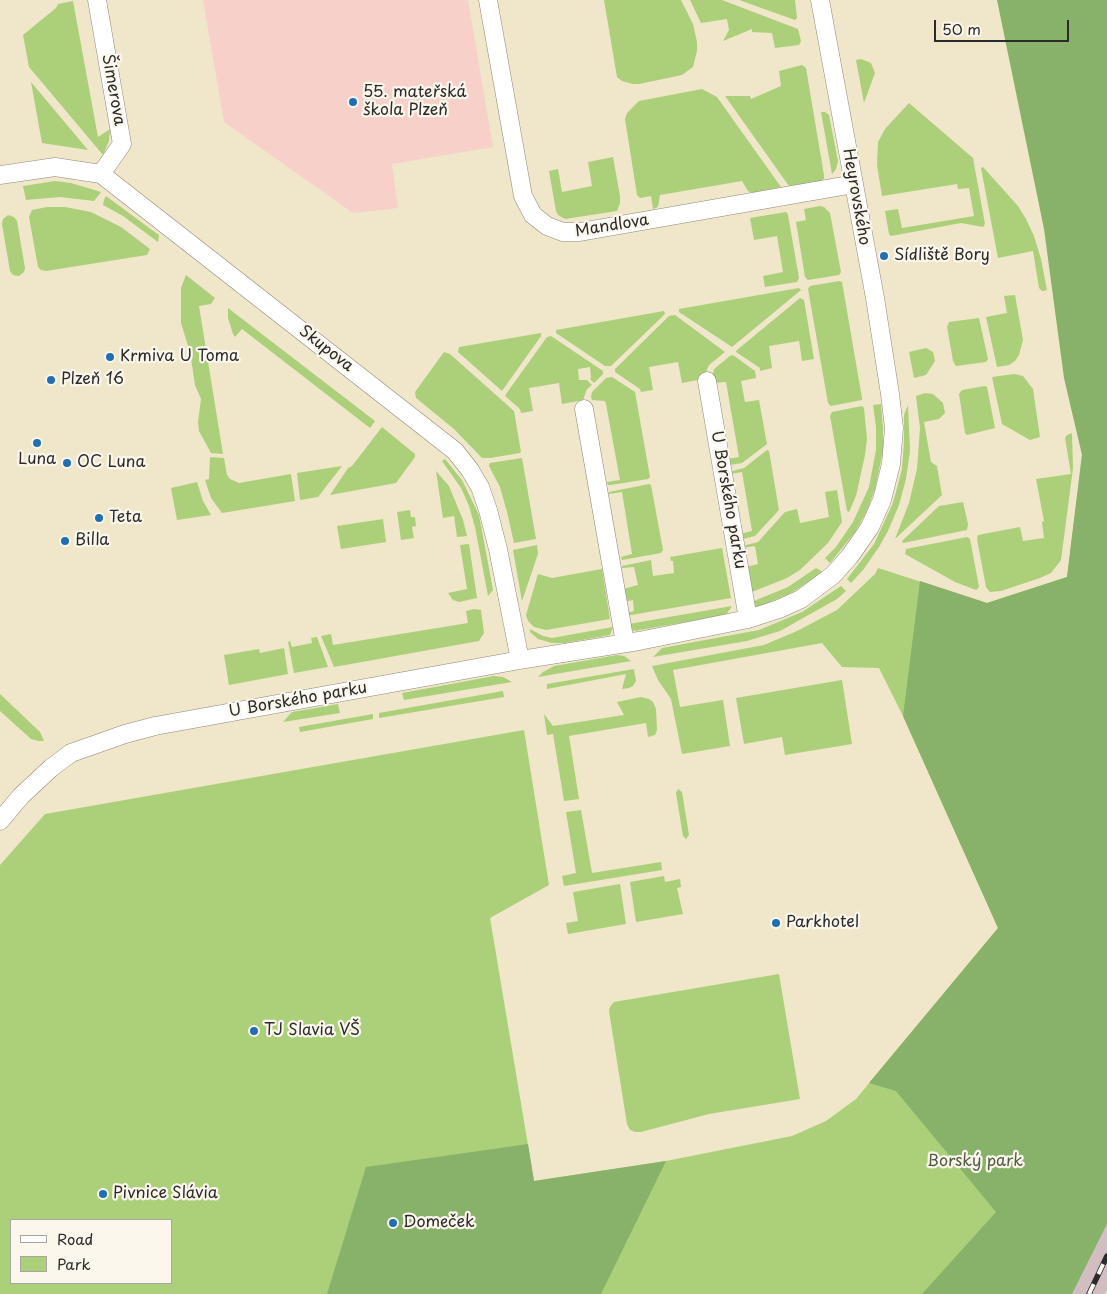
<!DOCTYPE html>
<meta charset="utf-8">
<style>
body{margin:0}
#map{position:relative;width:1107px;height:1294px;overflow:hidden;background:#f0e6ca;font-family:"Playpen Sans",sans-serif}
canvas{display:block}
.legend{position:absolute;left:10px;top:1219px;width:162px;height:65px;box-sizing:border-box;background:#fbf7ec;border:1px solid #a8a59f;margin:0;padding:6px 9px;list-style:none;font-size:15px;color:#2b2b2b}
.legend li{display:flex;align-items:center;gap:10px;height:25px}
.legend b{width:25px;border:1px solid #a8a59f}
.scale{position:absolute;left:934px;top:20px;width:135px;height:22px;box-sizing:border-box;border:2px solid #2b2b2b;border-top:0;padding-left:6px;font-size:15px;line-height:18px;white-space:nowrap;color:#2b2b2b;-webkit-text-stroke:4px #fbf7ec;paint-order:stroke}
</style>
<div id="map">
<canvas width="1107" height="1294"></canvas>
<ul class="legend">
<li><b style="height:6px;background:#fff"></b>Road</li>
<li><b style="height:14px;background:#abd079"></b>Park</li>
</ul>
<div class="scale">50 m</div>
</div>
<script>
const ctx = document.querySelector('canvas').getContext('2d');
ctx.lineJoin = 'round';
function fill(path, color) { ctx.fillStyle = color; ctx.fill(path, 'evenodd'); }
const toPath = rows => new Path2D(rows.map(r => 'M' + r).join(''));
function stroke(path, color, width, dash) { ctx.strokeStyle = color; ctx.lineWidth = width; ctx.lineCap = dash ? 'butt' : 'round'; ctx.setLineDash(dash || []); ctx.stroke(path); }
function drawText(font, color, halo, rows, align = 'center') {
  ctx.font = font + ' "Playpen Sans",sans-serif'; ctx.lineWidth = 4.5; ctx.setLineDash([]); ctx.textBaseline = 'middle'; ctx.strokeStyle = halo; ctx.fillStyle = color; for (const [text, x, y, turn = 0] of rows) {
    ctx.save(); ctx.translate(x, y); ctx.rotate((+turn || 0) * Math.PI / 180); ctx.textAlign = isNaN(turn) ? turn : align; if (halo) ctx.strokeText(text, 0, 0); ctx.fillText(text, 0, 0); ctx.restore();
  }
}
const built = toPath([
 [203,0,468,0,493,147,392,164,398,208,353,213,224,122]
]);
const industrial = toPath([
 [1107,1224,1107,1290,1105,1294,1072,1294]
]);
const green = toPath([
 [604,0,681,0,693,24,697,42,697,51,693,67,682,75,639,84,633,84,622,81,617,77],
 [690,0,722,0,798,29,801,41,799,45,775,48,772,33,752,32,752,29,723,41,729,30,727,19,701,23],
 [739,0,795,0,797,18,795,20],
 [1107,0,1107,1224,1072,1294,0,1294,0,865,45,814,524,730,549,885,490,918,534,1181,666,1161,792,1136,826,1121,856,1099,998,928,903,716,879,668,842,667,822,643,673,670,680,707,723,700,730,746,682,754,671,699,658,680,652,666,764,645,797,631,837,610,875,574,878,568,987,603,1067,577,1082,455],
 [11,1220,171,1220,171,1283,11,1283],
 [73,1,98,137,110,129,109,141,103,155,29,67,23,35,56,8,58,4],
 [861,59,871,63,875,73,864,103,856,60],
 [802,65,806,68,824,175,824,179,820,181,789,186,725,96,750,96,751,99,781,86,779,71],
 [31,82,88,150,42,143],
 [702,89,717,97,781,187,752,193,748,191,742,181,660,195,658,207,653,209,651,196,640,198,637,195,625,119,627,113,639,101],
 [909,103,973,158,985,224,983,227,961,223,891,236,889,234,885,211,898,209,902,228,974,216,969,188,958,189,957,184,882,196,877,165,878,142,885,129],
 [821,112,825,112,829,115,838,161,836,169,832,174],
 [613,157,620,196,620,203,617,211,565,219,558,215,556,211,549,171,558,169,562,192,592,186,588,162],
 [983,167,1018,206,1026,219,1034,236,1041,259,1047,290,1042,291,1039,288,1033,251,998,258,981,168],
 [55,181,71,183,101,192,94,201,60,197,26,200,23,186],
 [106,196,156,233,159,235,158,242,123,216,103,205,104,200],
 [820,206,824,207,830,213,841,272,839,275,808,280,805,277,796,222,806,220,804,209],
 [47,207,65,207,91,212,121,227,150,249,147,255,46,271,41,270,38,267,29,217,32,210],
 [786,212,788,215,799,278,797,282,765,287,763,276,783,272,777,236,754,240,750,218],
 [8,215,14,217,17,221,25,268,24,272,19,276,13,275,10,271,2,224,3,219],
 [186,275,215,298,211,304,199,306,223,454,211,453,199,431,198,422,201,399,195,385,190,352,181,323,181,288],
 [839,281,842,282,862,398,862,400,831,406,828,403,808,289,810,286],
 [799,288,801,290,732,347,679,312,679,309],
 [1015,295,1023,340,1019,355,1015,361,1009,365,997,367,986,317,1007,313,1004,296],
 [800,298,804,300,814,359,802,361,799,341,769,346,772,368,760,371,760,368,736,352,737,350],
 [228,308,375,421,370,428,242,329,235,337,233,334,228,318],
 [664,311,665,314,611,366,605,366,556,333,556,330],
 [675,315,725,352,709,365,703,379,682,383,678,362,649,367,653,390,641,392,640,389,615,372,615,369,669,316],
 [979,318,988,359,986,362,956,366,953,361,947,327,949,322],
 [541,333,541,336,502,391,458,352,459,347],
 [551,336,603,371,603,374,594,383,590,379,591,378,590,367,578,369,579,380,587,380,592,385,587,389,583,400,562,404,559,383,529,388,533,411,521,413,520,409,505,396,506,394,547,337],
 [926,348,933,352,935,361,926,375,914,378,909,352],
 [444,352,450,354,514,411,521,452,520,453,490,458,482,458,454,429,416,398,415,392],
 [733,355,755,371,756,378,741,381,745,402,759,400,767,444,742,463,730,465,727,459,739,457,726,382,714,383,713,373,714,369,730,356],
 [1014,374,1023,376,1033,389,1040,437,1030,440,1002,424,992,377],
 [612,377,635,392,650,477,648,479,611,485,608,485,607,482,620,480,606,404,605,401,592,400,591,397,592,392,606,378],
 [985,386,987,387,995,428,967,435,965,433,959,394,962,390],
 [925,393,933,394,943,403,945,413,939,419,924,422,931,462,937,466,942,495,895,539,909,503,917,469,920,428,916,396],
 [881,404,883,427,883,451,875,489,867,511,855,532,830,563,825,558,836,547,853,522,869,487,876,450,876,427,873,405],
 [908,405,910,451,906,479,899,505,888,531,879,547,863,570,851,583,847,579,874,544,893,503,902,469,904,442,904,415],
 [862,406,864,408,867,439,865,455,856,496,849,512,847,511,830,416,832,412],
 [382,427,415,454,415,457,396,483,330,495,348,468,352,466],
 [1072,433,1073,468,1061,560,1051,573,1040,578,1001,591,990,592,986,587,977,539,978,535,1020,527,1023,541,1044,538,1042,522,1044,521,1036,479,1071,474,1065,438,1067,435],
 [767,450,769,451,779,510,755,536,743,539,740,534,752,531,742,472,730,474,729,472,744,468],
 [210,457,224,458,227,475,230,479,239,483,291,474,295,501,222,513,211,498,205,480,209,479],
 [522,458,536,539,514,543,507,512,500,487,489,466,490,463],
 [445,459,462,480,479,515,493,590,488,596,475,527,469,506,461,488,442,461],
 [342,466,318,497,300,500,297,473],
 [436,471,449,486,463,520,467,536,457,537,454,516,443,518],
 [197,482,203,501,211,515,177,520,171,488],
 [649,484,651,485,663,550,661,553,622,560,621,557,632,554,622,492,609,494,609,492],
 [837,490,842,522,828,543,800,570,787,578,747,594,746,567,758,564,755,546,742,548,742,546,758,542,785,512,797,509,800,523,829,517,825,492],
 [963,502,968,524,967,530,903,543,902,541,939,506],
 [410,510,411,517,415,517,416,526,412,527,414,538,401,540,397,512],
 [383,519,386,542,341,549,337,526],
 [967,537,970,539,979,587,976,590,955,582,905,554,906,549],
 [469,544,477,598,459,602,453,600,448,593,467,589,460,545],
 [537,545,538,554,522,601,513,550],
 [722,548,731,598,625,616,625,613,634,611,633,600,623,602,623,589,638,585,634,567,622,568,622,566,651,560,653,576,674,573,673,561,671,561,670,557],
 [816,568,823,572,807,583,791,593,756,608,754,601,788,587],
 [602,569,610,619,546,630,534,627,528,621,526,615,538,574,552,578],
 [841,586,846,591,837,599,780,631,747,641,653,657,662,648,759,630,802,612],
 [732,606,726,615,634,631,630,627,629,624],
 [474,609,481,610,484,633,479,641,334,667,321,636,331,634,333,645,468,623,466,611],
 [613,627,610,635,565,643,552,643,538,639,530,632,530,629,543,636,552,638],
 [317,637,328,667,294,673,288,642,290,641,292,647,312,643,311,638],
 [284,648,288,674,229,685,224,655,259,649,260,653],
 [617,655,624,656,631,661,538,677,543,672,554,666],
 [634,669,636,681,633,686,629,688,622,689,626,674,547,689,547,684],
 [494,676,503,677,512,682,404,700,402,693],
 [842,680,852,744,785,755,782,737,744,744,736,698],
 [503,691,504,697,379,718,379,713],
 [0,694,40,732,44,741,39,741,31,739,0,711],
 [641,697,649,699,653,702,656,709,657,730,655,735,648,737,646,723,569,736,579,799,564,801,553,734,547,735,544,714,553,726,624,715,617,702],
 [338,704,340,713,283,722,292,712],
 [373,714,373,719,300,732,299,727],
 [678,789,682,792,689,835,686,839,683,836,676,793],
 [581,810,592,873,661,862,662,870,564,886,562,876,576,873,566,812],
 [664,876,665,882,680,879,681,887,677,888,683,914,636,922,630,882],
 [620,884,626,924,568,934,566,923,578,921,573,892],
 [779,974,800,1099,709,1114,641,1132,635,1132,630,1130,627,1124,609,1011,610,1007,614,1002]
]);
const forest = toPath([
 [997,0,1107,0,1107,1224,1072,1294,922,1294,996,1212,896,1091,869,1083,998,928,903,716,920,581,987,603,1067,577,1082,455,1064,378,1044,229],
 [528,1144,534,1181,666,1161,601,1294,327,1294,366,1167]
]);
const minor = toPath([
 [97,0,122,144,101,174],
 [488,0,523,196,533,215,547,226,563,232,580,232,854,184],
 [0,175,55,167,101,174,455,451,470,470,480,487,488,510,498,549,520,660],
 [707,381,748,619],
 [584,409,625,643],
 [0,821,21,796,51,768,71,753,125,734,155,726,520,660,639,641,748,619,779,609,801,599,833,575,850,556,870,527,882,500,891,464,894,428,890,394,875,298,820,0]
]);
const rail = toPath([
 [1089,1294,1107,1256]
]);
const markers = [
 [353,102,5,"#1f6fb2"],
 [884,256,5,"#1f6fb2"],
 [110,357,5,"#1f6fb2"],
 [51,380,5,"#1f6fb2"],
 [37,443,5,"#1f6fb2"],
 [67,463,5,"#1f6fb2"],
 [99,518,5,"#1f6fb2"],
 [65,541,5,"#1f6fb2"],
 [776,923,5,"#1f6fb2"],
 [254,1031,5,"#1f6fb2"],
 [103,1194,5,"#1f6fb2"],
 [393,1223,5,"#1f6fb2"]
];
const streetNames = [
 ["Šimerova",113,90,80],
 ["Heyrovského",856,197,80],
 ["Mandlova",612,226,-9],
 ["Skupova",326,349,38],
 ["U Borského parku",728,500,80],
 ["U Borského parku",298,700,-10]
];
const poiNames = [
 ["55. mateřská",363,93],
 ["škola Plzeň",363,111],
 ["Sídliště Bory",894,256],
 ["Krmiva U Toma",120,357],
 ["Plzeň 16",61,380],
 ["Luna",37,460,"center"],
 ["OC Luna",77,463],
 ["Teta",109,518],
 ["Billa",75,541],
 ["Parkhotel",786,923],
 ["TJ Slavia VŠ",264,1031],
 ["Pivnice Slávia",113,1194],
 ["Domeček",403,1223]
];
const parkNames = [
 ["Borský park",975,1162]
];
fill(built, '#f7d0ca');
fill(industrial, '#d2bec2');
fill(green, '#abd079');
fill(forest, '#88b269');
stroke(minor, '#8e887a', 19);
stroke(minor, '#fff', 18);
stroke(rail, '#2b2b2b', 5.5);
stroke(rail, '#fbf7ec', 4, [11]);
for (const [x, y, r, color] of markers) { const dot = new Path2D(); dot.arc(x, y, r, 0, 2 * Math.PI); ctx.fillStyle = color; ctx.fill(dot); stroke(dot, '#fbf7ec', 2); }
drawText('16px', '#2b2b2b', '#fbf7ec', streetNames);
drawText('16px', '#2b2b2b', '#fbf7ec', poiNames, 'left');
drawText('16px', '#515d42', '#fbf7ec', parkNames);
</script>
